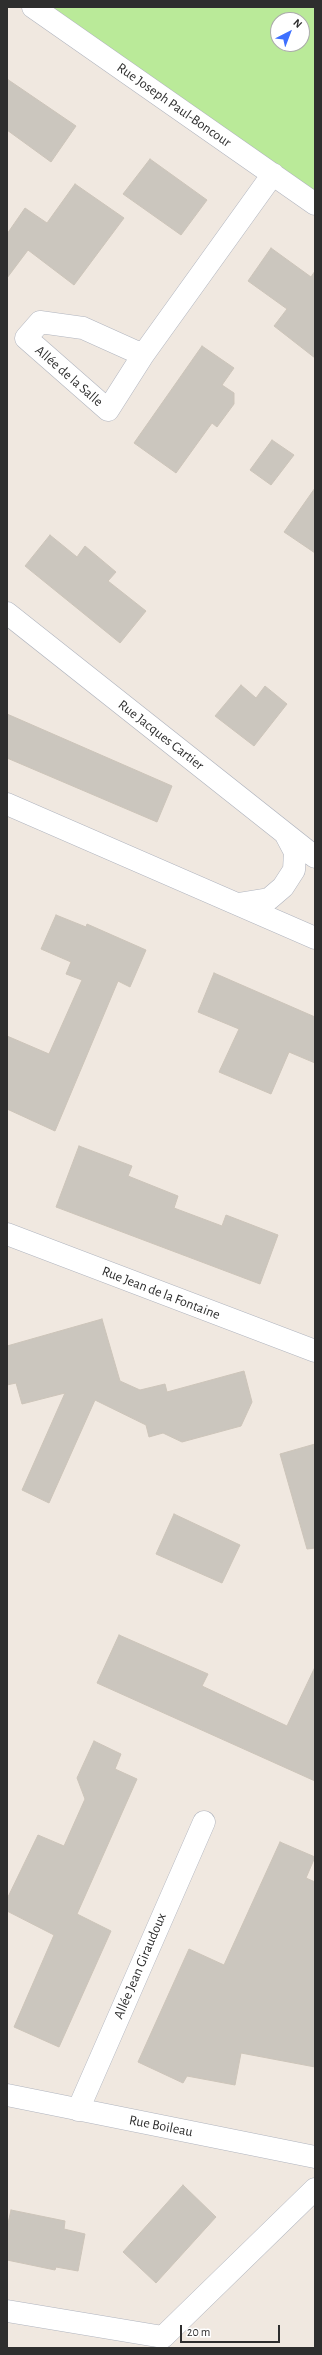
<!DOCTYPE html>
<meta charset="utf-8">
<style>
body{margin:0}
#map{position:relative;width:322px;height:2355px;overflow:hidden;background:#f0e8e0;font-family:"Alegreya Sans",sans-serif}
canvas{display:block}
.frame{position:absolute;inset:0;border:8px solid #2e2e2e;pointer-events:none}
.north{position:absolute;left:270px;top:12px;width:40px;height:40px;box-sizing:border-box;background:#fff;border:1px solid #ababab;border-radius:50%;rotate:42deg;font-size:11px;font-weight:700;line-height:16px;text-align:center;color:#2e2e2e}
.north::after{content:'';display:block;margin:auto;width:14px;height:18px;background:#3e70ff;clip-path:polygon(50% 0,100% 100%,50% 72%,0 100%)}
.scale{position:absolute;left:180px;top:2325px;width:100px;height:18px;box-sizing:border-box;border:2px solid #2e2e2e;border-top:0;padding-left:5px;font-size:12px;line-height:14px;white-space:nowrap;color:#2e2e2e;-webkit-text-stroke:3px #fff;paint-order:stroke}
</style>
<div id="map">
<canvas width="322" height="2355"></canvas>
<div class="frame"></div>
<div class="north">N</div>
<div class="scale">20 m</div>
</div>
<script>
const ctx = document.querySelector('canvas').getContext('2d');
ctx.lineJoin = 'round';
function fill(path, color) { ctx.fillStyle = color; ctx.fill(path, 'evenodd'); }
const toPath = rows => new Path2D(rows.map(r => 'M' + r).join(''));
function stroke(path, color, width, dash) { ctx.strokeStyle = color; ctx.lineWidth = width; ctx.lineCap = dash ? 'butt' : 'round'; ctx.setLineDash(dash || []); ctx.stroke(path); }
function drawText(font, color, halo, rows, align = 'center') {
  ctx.font = font + ' "Alegreya Sans",sans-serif'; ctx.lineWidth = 3; ctx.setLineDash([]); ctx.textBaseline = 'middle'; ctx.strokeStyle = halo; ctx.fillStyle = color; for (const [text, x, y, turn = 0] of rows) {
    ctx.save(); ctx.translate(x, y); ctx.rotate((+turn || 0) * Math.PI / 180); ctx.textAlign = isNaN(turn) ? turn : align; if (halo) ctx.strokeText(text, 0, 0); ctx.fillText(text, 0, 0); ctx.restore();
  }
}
const green = toPath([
 [33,7,315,7,315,204],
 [278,20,302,20,302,44,278,44]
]);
const building = toPath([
 [7,79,76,126,51,162,7,130,7,79],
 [150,159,207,200,181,235,123,194,150,159],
 [75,184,124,218,74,285,28,250,7,278,7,234,25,208,47,223,75,184],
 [271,248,311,277,315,271,315,358,274,326,287,309,248,281,271,248],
 [202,346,234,368,222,385,234,393,234,404,217,427,212,423,176,473,134,443,202,346],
 [272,440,294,455,271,485,250,470,272,440],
 [315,488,315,553,284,532,315,488],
 [50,535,77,557,85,546,116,572,108,581,146,611,120,643,25,566,50,535],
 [241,685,256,698,265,686,287,704,254,746,215,716,241,685],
 [7,714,172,786,157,822,7,758,7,714],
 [56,915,86,927,87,924,146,950,130,987,118,981,55,1131,7,1109,7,1036,49,1054,82,980,66,974,71,962,41,949,56,915],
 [214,973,315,1017,315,1063,289,1052,271,1094,219,1072,239,1029,198,1012,214,973],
 [79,1146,132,1166,128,1176,178,1196,174,1208,222,1226,226,1215,278,1235,260,1284,56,1207,79,1146],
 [102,1319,120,1381,140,1390,165,1384,167,1392,244,1371,252,1402,241,1426,182,1442,163,1433,149,1437,146,1425,95,1400,49,1503,22,1490,65,1393,22,1404,16,1383,7,1385,7,1346,102,1319],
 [315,1444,315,1548,307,1549,280,1454,315,1444],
 [174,1514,240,1545,222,1583,156,1554,174,1514],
 [119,1635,208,1674,202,1686,287,1726,315,1667,315,1781,97,1683,119,1635],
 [94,1741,121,1754,115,1769,137,1779,77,1914,111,1931,59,2047,14,2027,54,1935,7,1911,7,1899,38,1835,64,1846,85,1799,77,1778,94,1741],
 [280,1842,315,1857,306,1878,315,1882,315,2067,241,2053,235,2085,187,2076,183,2083,138,2062,189,1949,224,1965,280,1842],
 [183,2185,216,2217,156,2283,123,2252,183,2185],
 [11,2210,65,2221,64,2229,85,2234,78,2271,56,2267,55,2270,7,2260,7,2228,11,2210]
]);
const street = toPath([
 [33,7,315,204],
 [143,355,108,410,26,338,40,322,83,328,143,355,273,174],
 [7,613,315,857],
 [7,804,315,938],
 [238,904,269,899,283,887,294,870,295,852,286,835],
 [7,1234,315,1351],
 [7,2095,315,2157],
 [78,2110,204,1822],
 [7,2311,163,2337,315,2189]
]);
const streetNames = [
 ["Rue Joseph Paul-Boncour",174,105,35],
 ["Allée de la Salle",69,376,41],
 ["Rue Jacques Cartier",161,735,38],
 ["Rue Jean de la Fontaine",161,1293,21],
 ["Allée Jean Giraudoux",140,1966,-67],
 ["Rue Boileau",161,2126,11]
];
fill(green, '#baea99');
fill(building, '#cbc6be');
stroke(building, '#ccc4b9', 1);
stroke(street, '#b0b4be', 23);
stroke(street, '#fff', 22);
drawText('14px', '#2e2e2e', '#fff', streetNames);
</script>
